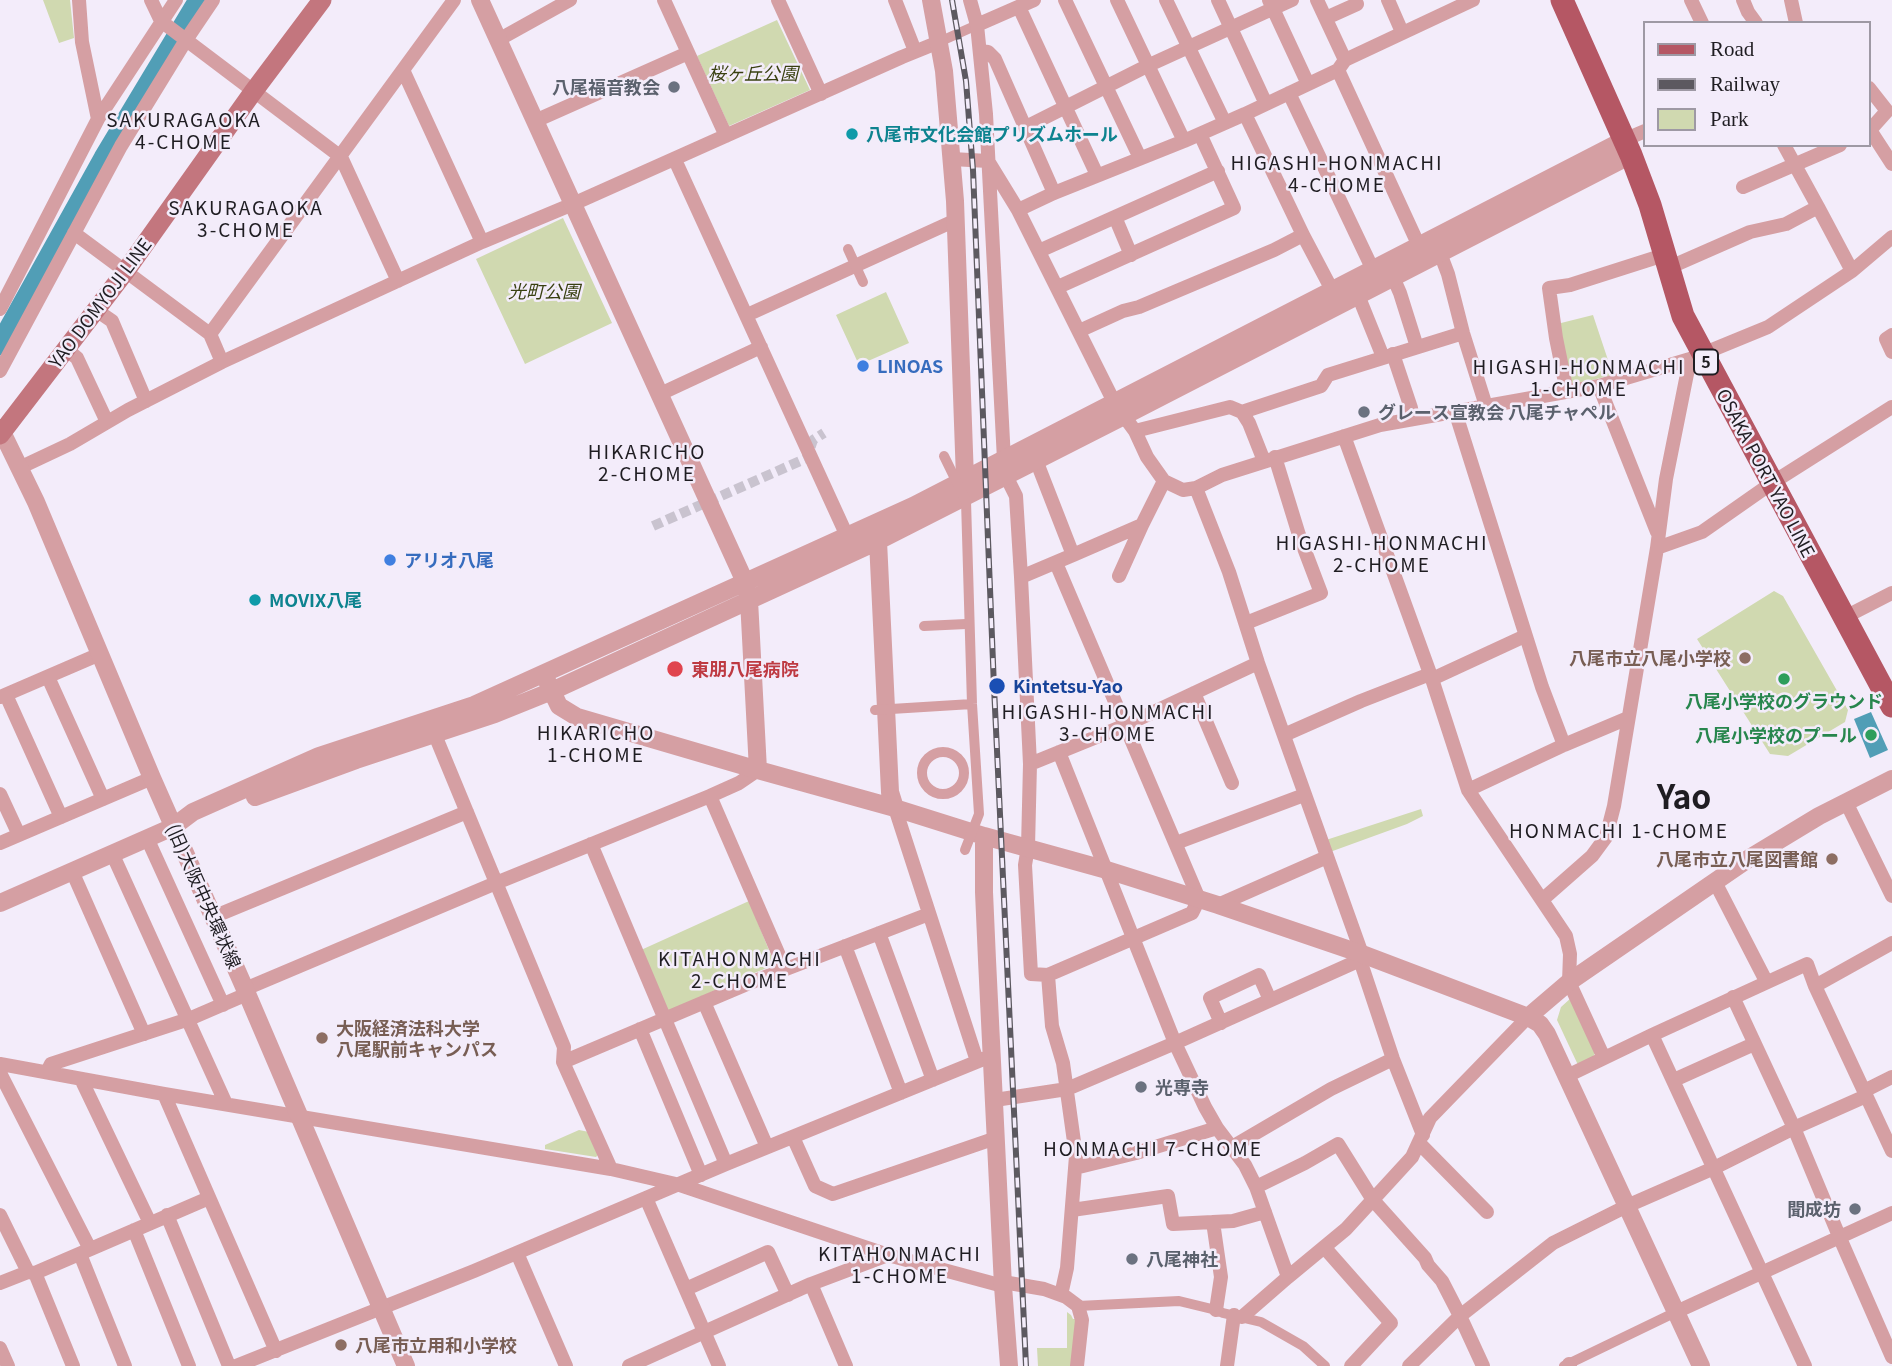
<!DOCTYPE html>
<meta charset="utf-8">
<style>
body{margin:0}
#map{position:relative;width:1892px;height:1366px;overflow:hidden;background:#f3ecfa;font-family:Georgia,serif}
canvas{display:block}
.legend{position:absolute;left:1643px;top:21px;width:228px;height:126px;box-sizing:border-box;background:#f3ecfa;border:2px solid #9e99a4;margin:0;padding:9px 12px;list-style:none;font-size:21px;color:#1f1d22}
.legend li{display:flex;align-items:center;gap:14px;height:35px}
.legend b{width:35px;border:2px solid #9e99a4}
</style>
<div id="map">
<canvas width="1892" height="1366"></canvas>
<ul class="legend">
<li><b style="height:9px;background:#b55764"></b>Road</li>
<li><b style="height:9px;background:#5c5960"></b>Railway</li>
<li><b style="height:19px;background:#d0d9b0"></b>Park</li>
</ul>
</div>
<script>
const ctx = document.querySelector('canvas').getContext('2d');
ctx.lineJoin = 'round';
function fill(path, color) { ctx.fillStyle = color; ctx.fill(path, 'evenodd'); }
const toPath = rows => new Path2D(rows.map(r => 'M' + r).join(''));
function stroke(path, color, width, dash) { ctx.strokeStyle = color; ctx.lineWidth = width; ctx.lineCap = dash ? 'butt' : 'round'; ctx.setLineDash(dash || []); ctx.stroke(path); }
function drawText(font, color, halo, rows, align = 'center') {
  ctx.font = font + ' Georgia,"Noto Sans JP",serif'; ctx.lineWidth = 5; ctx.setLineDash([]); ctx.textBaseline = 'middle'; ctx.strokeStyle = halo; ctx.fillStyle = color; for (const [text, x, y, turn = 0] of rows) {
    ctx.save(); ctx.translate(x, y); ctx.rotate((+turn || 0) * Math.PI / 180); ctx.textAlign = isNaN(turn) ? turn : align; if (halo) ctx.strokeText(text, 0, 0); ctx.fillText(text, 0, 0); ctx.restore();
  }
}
const green = toPath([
 [43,0,70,0,74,38,59,43],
 [777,20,810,90,729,126,697,56],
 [563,218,612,323,525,364,476,259],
 [886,292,909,343,859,365,836,315],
 [1593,315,1613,375,1571,385,1557,324],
 [1774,591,1783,596,1848,710,1845,722,1788,756,1770,754,1697,639],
 [1421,809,1423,816,1407,824,1330,852,1326,840],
 [749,901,775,965,741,978,671,1011,668,1010,641,950],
 [1571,998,1596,1051,1593,1057,1578,1065,1557,1020,1561,1007],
 [579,1130,589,1132,600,1153,596,1157,545,1149,545,1145],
 [1067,1312,1071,1315,1073,1319,1077,1319,1073,1366,1038,1366,1037,1348,1067,1348]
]);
const water = toPath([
 [1871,712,1888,750,1870,758,1854,719]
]);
const river = toPath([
 [0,345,104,158,199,0]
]);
const pedestrianTunnel = toPath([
 [653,526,807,458,813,440,824,433]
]);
const pedestrian = toPath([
 [939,42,977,25],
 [924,626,966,624],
 '922 773a21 21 0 1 1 42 0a21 21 0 1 1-42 0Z',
 [1078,1306,1179,1301,1216,1310,1223,1313,1261,1322,1303,1346,1325,1366],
 [1564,1366,1676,1312]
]);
const minor = toPath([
 [79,0,82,42,98,119],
 [151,0,161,21,341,157,398,281],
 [664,0,726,136],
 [778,0,821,94],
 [895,0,915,51],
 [970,0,977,25,986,114,1004,460],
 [1065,0,1140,158],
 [1117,0,1184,141],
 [1166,0,1225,123],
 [1218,0,1266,104],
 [1269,0,1308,84],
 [1317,0,1345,60],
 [1388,0,1402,32],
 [1691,0,1702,23],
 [1743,0,1748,12,1756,23],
 [1791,0,1796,23],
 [1019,7,1097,175],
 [1326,18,1357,4],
 [977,25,1034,0],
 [498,40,570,0],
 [980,51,988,52,995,59,1054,193],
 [403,70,482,242],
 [1338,70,1419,246],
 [1869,88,1887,111,1870,130,1892,164],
 [1289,93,1373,270],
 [1245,114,1303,235,1332,290],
 [535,121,688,53],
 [1026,127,1147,66,1292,0],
 [1624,140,1645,131],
 [952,159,988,161,1018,210,1115,404,1135,431,1147,457,1164,481,1183,490,1196,488,1222,475,1380,425,1599,386,1690,359,1768,327,1852,271,1892,237],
 [675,160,847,536],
 [1743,187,1840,145],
 [1818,207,1852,271],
 [1018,210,1054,193,1184,141,1245,114,1338,70,1345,60,1473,0],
 [1115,217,1131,255],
 [74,233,210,334],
 [1039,251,1218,171],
 [1440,253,1448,274,1463,333,1486,406],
 [1668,268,1750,232,1786,224,1818,207,1784,145],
 [1393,277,1400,293,1417,347],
 [1058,287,1234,208,1200,134],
 [1358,295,1383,357],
 [0,309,98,119,176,0],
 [96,310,112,321,146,401],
 [747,315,956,220],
 [1079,331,1123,311,1139,307,1274,250,1303,235],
 [1892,335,1886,339,1892,352],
 [66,349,77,358,107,422],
 [1393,354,1411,408,1413,418],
 [222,362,210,334,454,0],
 [0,371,121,146,186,40,213,0],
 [1599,386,1657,532],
 [1567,392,1556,338,1549,288,1570,285,1664,255],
 [660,394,761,347],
 [1455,411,1542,687,1564,745],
 [1242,412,1321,386,1328,375,1463,333],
 [1135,431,1230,407,1242,412,1249,423,1264,461],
 [1344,436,1432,679,1468,790,1566,936,1570,954,1569,982,1604,1058],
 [19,468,70,444,128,410,222,362,482,242,573,204,902,57,939,42],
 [1006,476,1016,496,1021,577,1030,764,1028,847,1025,865,1031,974,1048,975,1192,913,1199,899,1056,563],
 [1196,488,1229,572,1258,663,1362,954,1360,960,1393,1059,1423,1135],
 [1657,548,1702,532,1772,483,1892,407],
 [1073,555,1142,525,1164,481],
 [1119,576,1142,525],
 [1021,577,1073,555,1036,460],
 [1845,617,1892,593],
 [1246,623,1321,593,1299,535,1275,457],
 [48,677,103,799],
 [1432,679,1525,636],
 [1194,693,1232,783],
 [6,695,61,817],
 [0,697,100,654],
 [435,735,564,1047,563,1062,611,1169],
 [1284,735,1361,701,1430,674],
 [1059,752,1175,1043,1205,1107,1217,1128,1245,1165,1256,1187,1288,1277],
 [1030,764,1126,725,1258,663],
 [1468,790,1564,745,1628,718],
 [0,794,19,835],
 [710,796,785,969],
 [1846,802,1892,896],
 [895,808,977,1061],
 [147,838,223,1005],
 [0,843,152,778],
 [1176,843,1304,795],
 [591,844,726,1164],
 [112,853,226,1104],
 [72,871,144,1034],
 [1715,882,1766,981],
 [1542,900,1592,856,1606,837,1614,806,1657,548,1666,479,1690,359],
 [1218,905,1327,857],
 [213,917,467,812],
 [879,933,933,1080],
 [845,946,901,1093],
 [1048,975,1052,1026,1063,1063,1076,1156,1067,1268,1061,1295],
 [1815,986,1892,943],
 [245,989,496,883,710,796,739,783,758,770],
 [1733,997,1794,1128,1839,1236,1892,1357],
 [704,1002,767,1147],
 [1221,1023,1210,998,1259,975,1270,1000],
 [640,1029,701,1175],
 [1652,1035,1805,1366],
 [563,1062,747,984,929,914],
 [0,1064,164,1094,611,1169,680,1185,888,1255,1003,1286],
 [47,1072,51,1064,189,1019,247,994],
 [0,1073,90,1249],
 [1567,1076,1652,1035,1807,964,1815,986,1892,1151],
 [81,1079,150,1223],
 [1674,1080,1754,1044],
 [1864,1091,1892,1077],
 [164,1094,276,1351],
 [995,1100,1067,1089,1175,1043,1360,960],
 [793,1137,815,1186,833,1194,996,1138],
 [1419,1143,1487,1212],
 [1232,1147,1331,1089,1393,1059],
 [1075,1168,1136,1153,1217,1128],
 [1256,1187,1305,1163,1338,1144,1373,1200,1425,1258,1428,1265,1442,1281,1460,1316,1483,1366],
 [646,1198,719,1366],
 [1072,1210,1168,1196,1173,1224,1233,1221,1265,1212],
 [0,1215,28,1272],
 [167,1215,229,1366],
 [1213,1222,1221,1277,1216,1310],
 [134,1230,189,1366],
 [1324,1247,1391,1323,1351,1366],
 [517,1253,566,1366],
 [80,1254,125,1366],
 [35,1273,73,1366],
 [1003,1282,1044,1289,1066,1297,1078,1306,1082,1320,1077,1366],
 [0,1283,28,1272,35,1273,209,1198],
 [811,1284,846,1366],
 [686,1289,768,1252,788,1295],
 [1676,1312,1892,1213],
 [1242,1317,1288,1277,1346,1229,1412,1157,1430,1118,1528,1017],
 [0,1348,8,1366],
 [1569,1364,1570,1366],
 [236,1366,474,1271,726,1164,991,1056],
 [629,1366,811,1284,888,1255],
 [1227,1366,1234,1315],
 [1409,1366,1460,1316,1553,1243,1627,1206,1714,1168,1794,1128,1866,1096]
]);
const tertiary = toPath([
 [480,0,745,582,749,600,758,770],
 [931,0,944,71,955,201,965,479,961,489],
 [0,428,36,502,152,778,245,989,406,1366],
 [878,541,890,792,895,808],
 [547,681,559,706,577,717,758,770,895,808,984,836,1107,870,1218,905,1362,954,1528,1017,1540,1024,1547,1034,1701,1366],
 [255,797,356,760,495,714,552,691,878,541,1124,416,1631,155],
 [984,836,984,892,987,960,1003,1286,1009,1366],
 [0,903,173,827,193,812,319,756,474,705,913,506,1624,140],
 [1528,1017,1569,982,1748,859,1819,816,1892,779]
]);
const secondary = toPath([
 [0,435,125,272,253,92,322,0]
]);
const primary = toPath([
 [1562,0,1631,155,1650,205,1683,316,1892,706]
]);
const rail = toPath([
 [952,0,966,81,973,170,994,687,1026,1366]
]);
const pedestrianBridge = toPath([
 [848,249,863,282],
 [944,456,966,501,972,704,979,814,965,850],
 [875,710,972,704]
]);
const markers = [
 [674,87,7,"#6b7280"],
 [852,134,7,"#0f9aa8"],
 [863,366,7,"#3f7fe0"],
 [1364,412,7,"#6b7280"],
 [390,560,7,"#3f7fe0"],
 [255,600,7,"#0f9aa8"],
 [1745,658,7,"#8d6e63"],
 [675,669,9,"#e0444e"],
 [1784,679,7,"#2e9e5b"],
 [997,686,9,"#1a4fb4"],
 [1871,735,7,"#2e9e5b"],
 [1832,859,7,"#8d6e63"],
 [322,1038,7,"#8d6e63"],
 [1141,1087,7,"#6b7280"],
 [1855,1209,7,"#6b7280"],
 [1132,1259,7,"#6b7280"],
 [341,1345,7,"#8d6e63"]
];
const shields = [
 [1706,362,24]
];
const shieldNames = [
 ["5",1706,362]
];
const parkNames = [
 ["桜ヶ丘公園",753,73],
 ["光町公園",544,291]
];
const worshipNames = [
 ["八尾福音教会",660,87,"right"],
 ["グレース宣教会 八尾チャペル",1378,412],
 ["光専寺",1155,1087],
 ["聞成坊",1841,1209,"right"],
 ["八尾神社",1146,1259]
];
const cultureNames = [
 ["八尾市文化会館プリズムホール",866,134],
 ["MOVIX八尾",269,600]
];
const streetNames = [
 ["YAO DOMYOJI LINE",100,303,-53],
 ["OSAKA PORT YAO LINE",1766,473,62],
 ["(旧)大阪中央環状線",204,896,66]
];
const shopNames = [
 ["LINOAS",877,366],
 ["アリオ八尾",404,560]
];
const educationNames = [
 ["八尾市立八尾小学校",1731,658],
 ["八尾市立八尾図書館",1818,859],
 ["大阪経済法科大学",336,1028,"left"],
 ["八尾駅前キャンパス",336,1049,"left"],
 ["八尾市立用和小学校",355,1345,"left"]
];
const healthNames = [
 ["東朋八尾病院",691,669]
];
const transitNames = [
 ["Kintetsu-Yao",1013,686]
];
const leisureNames = [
 ["八尾小学校のグラウンド",1784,701],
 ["八尾小学校のプール",1857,735,"right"]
];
const neighbourhoodNames = [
 ["SAKURAGAOKA",184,120],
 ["4-CHOME",184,142],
 ["HIGASHI-HONMACHI",1337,163],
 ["4-CHOME",1337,185],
 ["SAKURAGAOKA",246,208],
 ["3-CHOME",246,230],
 ["HIGASHI-HONMACHI",1579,367],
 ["1-CHOME",1579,389],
 ["HIKARICHO",647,452],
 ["2-CHOME",647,474],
 ["HIGASHI-HONMACHI",1382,543],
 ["2-CHOME",1382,565],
 ["HIGASHI-HONMACHI",1108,712],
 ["3-CHOME",1108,734],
 ["HIKARICHO",596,733],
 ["1-CHOME",596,755],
 ["HONMACHI 1-CHOME",1619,831],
 ["KITAHONMACHI",740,959],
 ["2-CHOME",740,981],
 ["HONMACHI 7-CHOME",1153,1149],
 ["KITAHONMACHI",900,1254],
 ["1-CHOME",900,1276]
];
const townNames = [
 ["Yao",1684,797]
];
fill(green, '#d0d9b0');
fill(water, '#519eb6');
stroke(river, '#519eb6', 21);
stroke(pedestrianTunnel, '#c9c3cf', 10, [10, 5]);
stroke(pedestrian, '#d59fa3', 10);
stroke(minor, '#d59fa3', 14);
stroke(tertiary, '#d59fa3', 18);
stroke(secondary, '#c3767e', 19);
stroke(primary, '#b55764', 23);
stroke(rail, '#5c5960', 6);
stroke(rail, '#f3ecfa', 3.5, [10]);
stroke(pedestrianBridge, '#d59fa3', 10);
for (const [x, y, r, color] of markers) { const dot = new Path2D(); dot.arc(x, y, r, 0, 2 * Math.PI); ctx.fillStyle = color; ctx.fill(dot); stroke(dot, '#f3ecfa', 2.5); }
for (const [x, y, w] of shields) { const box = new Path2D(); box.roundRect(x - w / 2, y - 12.5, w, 25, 5); ctx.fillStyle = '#f3ecfa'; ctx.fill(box); stroke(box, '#1f1d22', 2); }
drawText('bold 16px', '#1f1d22', null, shieldNames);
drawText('italic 18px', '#394011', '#f3ecfa', parkNames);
drawText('bold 18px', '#5b616d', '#f3ecfa', worshipNames, 'left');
drawText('bold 18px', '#0d838f', '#f3ecfa', cultureNames, 'left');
drawText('18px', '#1f1d22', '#f3ecfa', streetNames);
drawText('bold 18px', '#366cbe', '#f3ecfa', shopNames, 'left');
drawText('bold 18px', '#785e54', '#f3ecfa', educationNames, 'right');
drawText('bold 18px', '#be3a42', '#f3ecfa', healthNames, 'left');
drawText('bold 18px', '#164399', '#f3ecfa', transitNames, 'left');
drawText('bold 18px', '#27864d', '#f3ecfa', leisureNames);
ctx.letterSpacing = '2px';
drawText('19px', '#1f1d22', '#f3ecfa', neighbourhoodNames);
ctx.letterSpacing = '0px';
drawText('bold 32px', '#1f1d22', '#f3ecfa', townNames);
</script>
